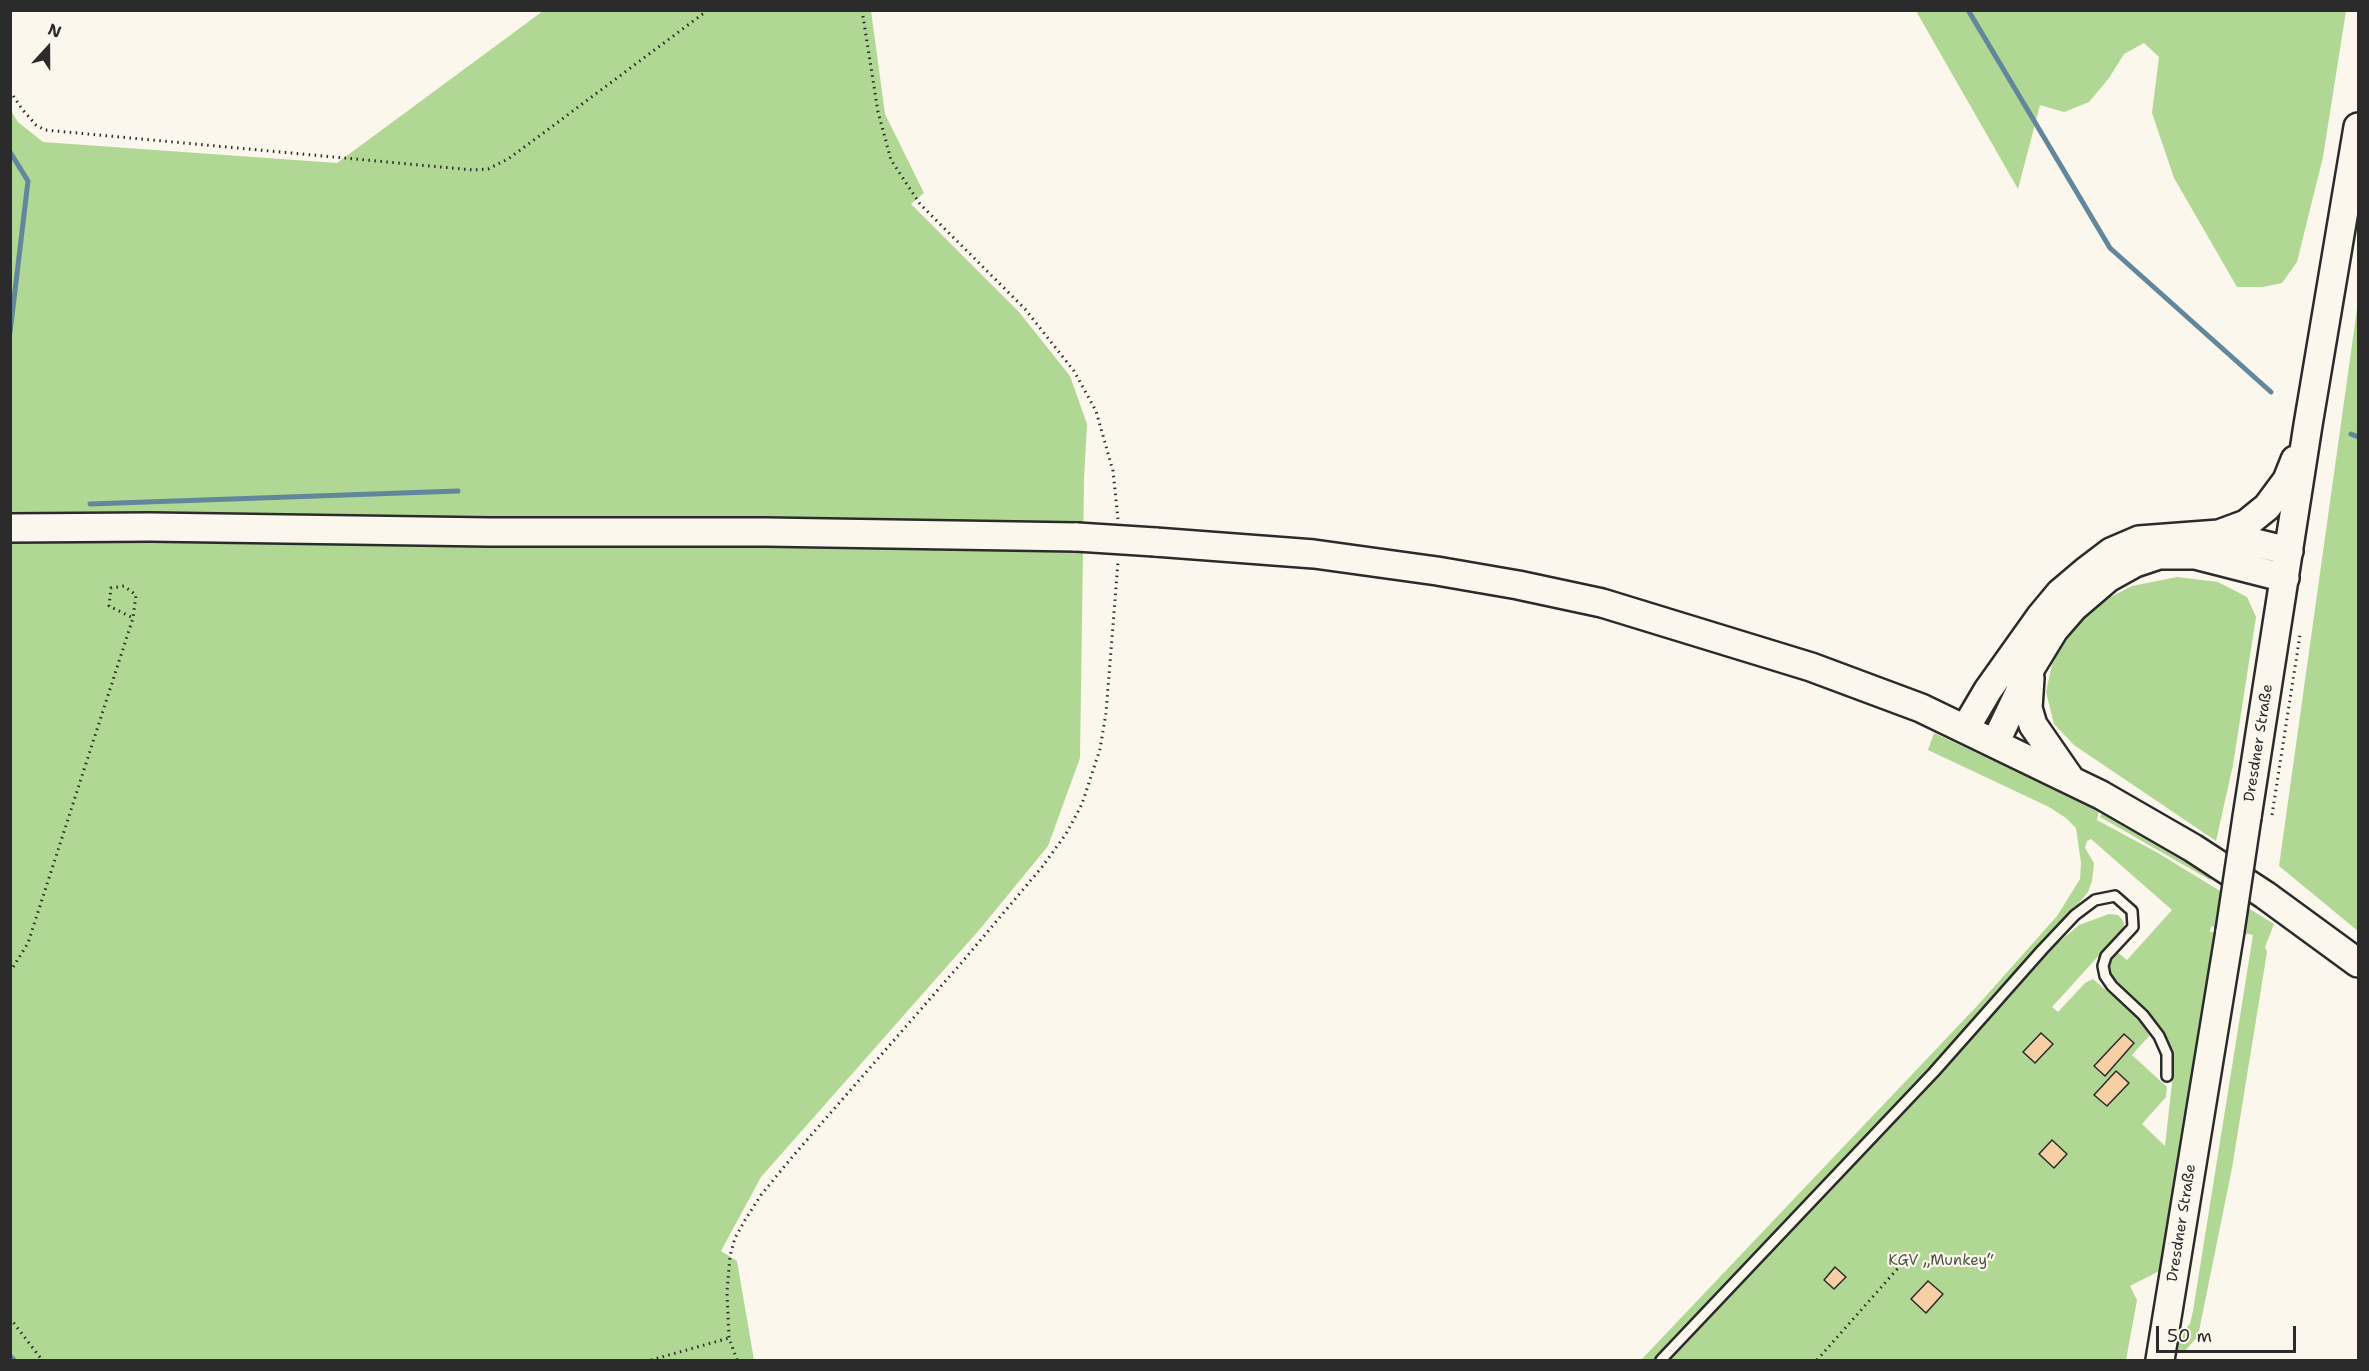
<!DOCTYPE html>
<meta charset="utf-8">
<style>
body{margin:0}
#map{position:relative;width:2369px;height:1371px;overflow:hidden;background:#fbf7ec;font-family:"Shantell Sans",sans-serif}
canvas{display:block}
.frame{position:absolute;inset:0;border:12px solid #2b2b2b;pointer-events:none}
.north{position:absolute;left:18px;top:18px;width:60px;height:60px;-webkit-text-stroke:4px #fbf7ec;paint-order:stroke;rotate:21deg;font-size:16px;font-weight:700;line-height:24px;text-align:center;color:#2b2b2b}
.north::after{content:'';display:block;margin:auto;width:21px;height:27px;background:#2b2b2b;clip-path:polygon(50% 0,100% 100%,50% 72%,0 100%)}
.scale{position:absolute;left:2156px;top:1326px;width:140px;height:27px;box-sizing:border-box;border:3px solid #2b2b2b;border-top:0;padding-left:8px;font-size:18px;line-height:21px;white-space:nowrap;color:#2b2b2b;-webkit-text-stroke:4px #fbf7ec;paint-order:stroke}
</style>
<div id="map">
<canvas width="2369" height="1371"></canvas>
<div class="frame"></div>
<div class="north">N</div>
<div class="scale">50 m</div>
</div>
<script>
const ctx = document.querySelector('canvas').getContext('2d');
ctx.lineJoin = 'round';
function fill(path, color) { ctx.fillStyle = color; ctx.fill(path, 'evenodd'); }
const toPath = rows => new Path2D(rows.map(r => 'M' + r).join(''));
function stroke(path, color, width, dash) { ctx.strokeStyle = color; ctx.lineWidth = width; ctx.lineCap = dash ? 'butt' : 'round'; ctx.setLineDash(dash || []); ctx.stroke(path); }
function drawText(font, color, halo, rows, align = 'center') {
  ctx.font = font + ' "Shantell Sans",sans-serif'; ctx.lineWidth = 4.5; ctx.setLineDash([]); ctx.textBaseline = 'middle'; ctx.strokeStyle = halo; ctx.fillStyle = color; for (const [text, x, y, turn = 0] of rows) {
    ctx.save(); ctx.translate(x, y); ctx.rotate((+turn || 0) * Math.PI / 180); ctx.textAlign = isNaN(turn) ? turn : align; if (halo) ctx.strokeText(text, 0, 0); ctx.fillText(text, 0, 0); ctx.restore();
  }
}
const green = toPath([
 [543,11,871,11,885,114,924,193,911,204,1019,312,1070,376,1087,424,1084,479,1080,758,1048,846,980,929,761,1177,721,1251,737,1261,754,1360,11,1360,10,109,18,122,43,142,337,163],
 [1916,11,2346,11,2323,157,2297,262,2282,283,2263,287,2237,287,2174,178,2152,113,2159,57,2144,43,2124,54,2109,78,2089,102,2064,112,2040,105,2018,189],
 [2358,302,2358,931,2279,866],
 [2177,577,2218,582,2247,597,2256,617,2233,765,2216,841,2074,745,2054,724,2046,692,2052,664,2066,635,2097,604,2132,586],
 [1934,733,2099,810,2097,820,2158,853,2274,924,2265,947,2267,952,2232,1168,2198,1336,2184,1352,2173,1349,2175,1339,2190,1324,2193,1311,2253,935,2211,926,2210,932,2216,932,2163,1269,2130,1286,2137,1300,2126,1360,1670,1360,1937,1074,2047,952,2079,925,2109,914,2118,915,2122,919,2124,924,2123,929,2052,1007,2058,1012,2085,983,2093,979,2147,1025,2149,1036,2132,1055,2167,1087,2166,1097,2142,1124,2165,1146,2174,1065,2170,1052,2122,993,2110,976,2108,967,2111,957,2116,951,2127,960,2172,910,2091,839,2087,841,2085,848,2094,863,2092,881,2088,892,2065,920,1929,1070,1656,1360,1641,1360,1977,1006,2057,916,2080,879,2081,863,2076,828,2066,818,2049,807,1928,750],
 [2102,812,2212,876,2210,880,2100,817],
 [2234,965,2239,966,2237,981,2181,1320,2177,1319]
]);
const stream = toPath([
 [1968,10,2110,248,2271,392],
 [10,152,28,181,10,333],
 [2351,434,2358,437],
 [90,504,458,491],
 [10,1356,14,1360]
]);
const building = toPath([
 [2041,1033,2053,1044,2035,1063,2023,1052,2041,1033],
 [2124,1034,2134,1043,2105,1076,2094,1066,2124,1034],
 [2116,1071,2129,1083,2107,1106,2094,1095,2116,1071],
 [2052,1140,2067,1154,2054,1168,2039,1154,2052,1140],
 [1835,1267,1846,1277,1834,1289,1824,1280,1835,1267],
 [1928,1281,1943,1294,1926,1313,1911,1299,1928,1281]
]);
const path = toPath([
 [862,10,878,112,891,160,920,204,1025,309,1074,371,1096,411,1113,471,1118,519],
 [10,91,22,109,36,125,45,130,473,170,488,169,508,159,538,137,708,10],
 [2272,815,2300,635],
 [10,972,28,943,133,618,136,595,124,586,111,588,109,606,133,618],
 [10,1318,42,1360],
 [651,1360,729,1338],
 [737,1360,729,1338,727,1292,730,1256,735,1238,745,1220,761,1195,793,1156,963,961,1042,867,1066,834,1082,804,1100,749,1106,713,1118,562],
 [1817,1360,1899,1267]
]);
const service = toPath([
 [1661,1360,1934,1072,2042,950,2075,915,2095,900,2115,896,2132,911,2133,927,2106,956,2103,966,2105,976,2112,986,2143,1015,2159,1036,2167,1054,2167,1076]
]);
const secondary = toPath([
 [10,528,150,527,489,532,766,532,1077,537],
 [2219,534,2289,551],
 [1155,542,1314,554,1437,571,1518,585,1602,603,1811,667,1921,708,2101,795,2193,848,2265,895,2358,963],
 [2030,678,2028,708,2033,725,2069,777],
 [1965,729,1988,690,2040,617,2060,593,2086,571,2111,552,2139,540,2219,534,2246,524,2267,507,2287,480,2295,460],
 [1995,743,2032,666,2054,630,2074,607,2108,578,2135,563,2159,555,2195,555,2285,578],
 [2247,817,2308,425,2358,127],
 [2160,1360,2230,931]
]);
const secondaryBridge = toPath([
 [1077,537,1155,542],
 [2230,931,2247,817]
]);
const streetNames = [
 ["Dresdner Straße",2259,743,-81],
 ["Dresdner Straße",2182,1223,-81]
];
const parkNames = [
 ["KGV „Munkey“",1941,1261]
];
fill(green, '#b0d793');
stroke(stream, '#62869b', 5);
fill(building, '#f6cfa5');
stroke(building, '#2b2b2b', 1.5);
stroke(service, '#2b2b2b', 14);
stroke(secondary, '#2b2b2b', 32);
stroke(path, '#2b2b2b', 3, [1.5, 4.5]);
stroke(service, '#fbf7ec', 9);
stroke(secondary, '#fbf7ec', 27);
stroke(secondaryBridge, '#2b2b2b', 32, []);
stroke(secondaryBridge, '#fbf7ec', 27);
drawText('15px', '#2b2b2b', '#fbf7ec', streetNames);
drawText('15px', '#4c5645', '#fbf7ec', parkNames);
</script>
